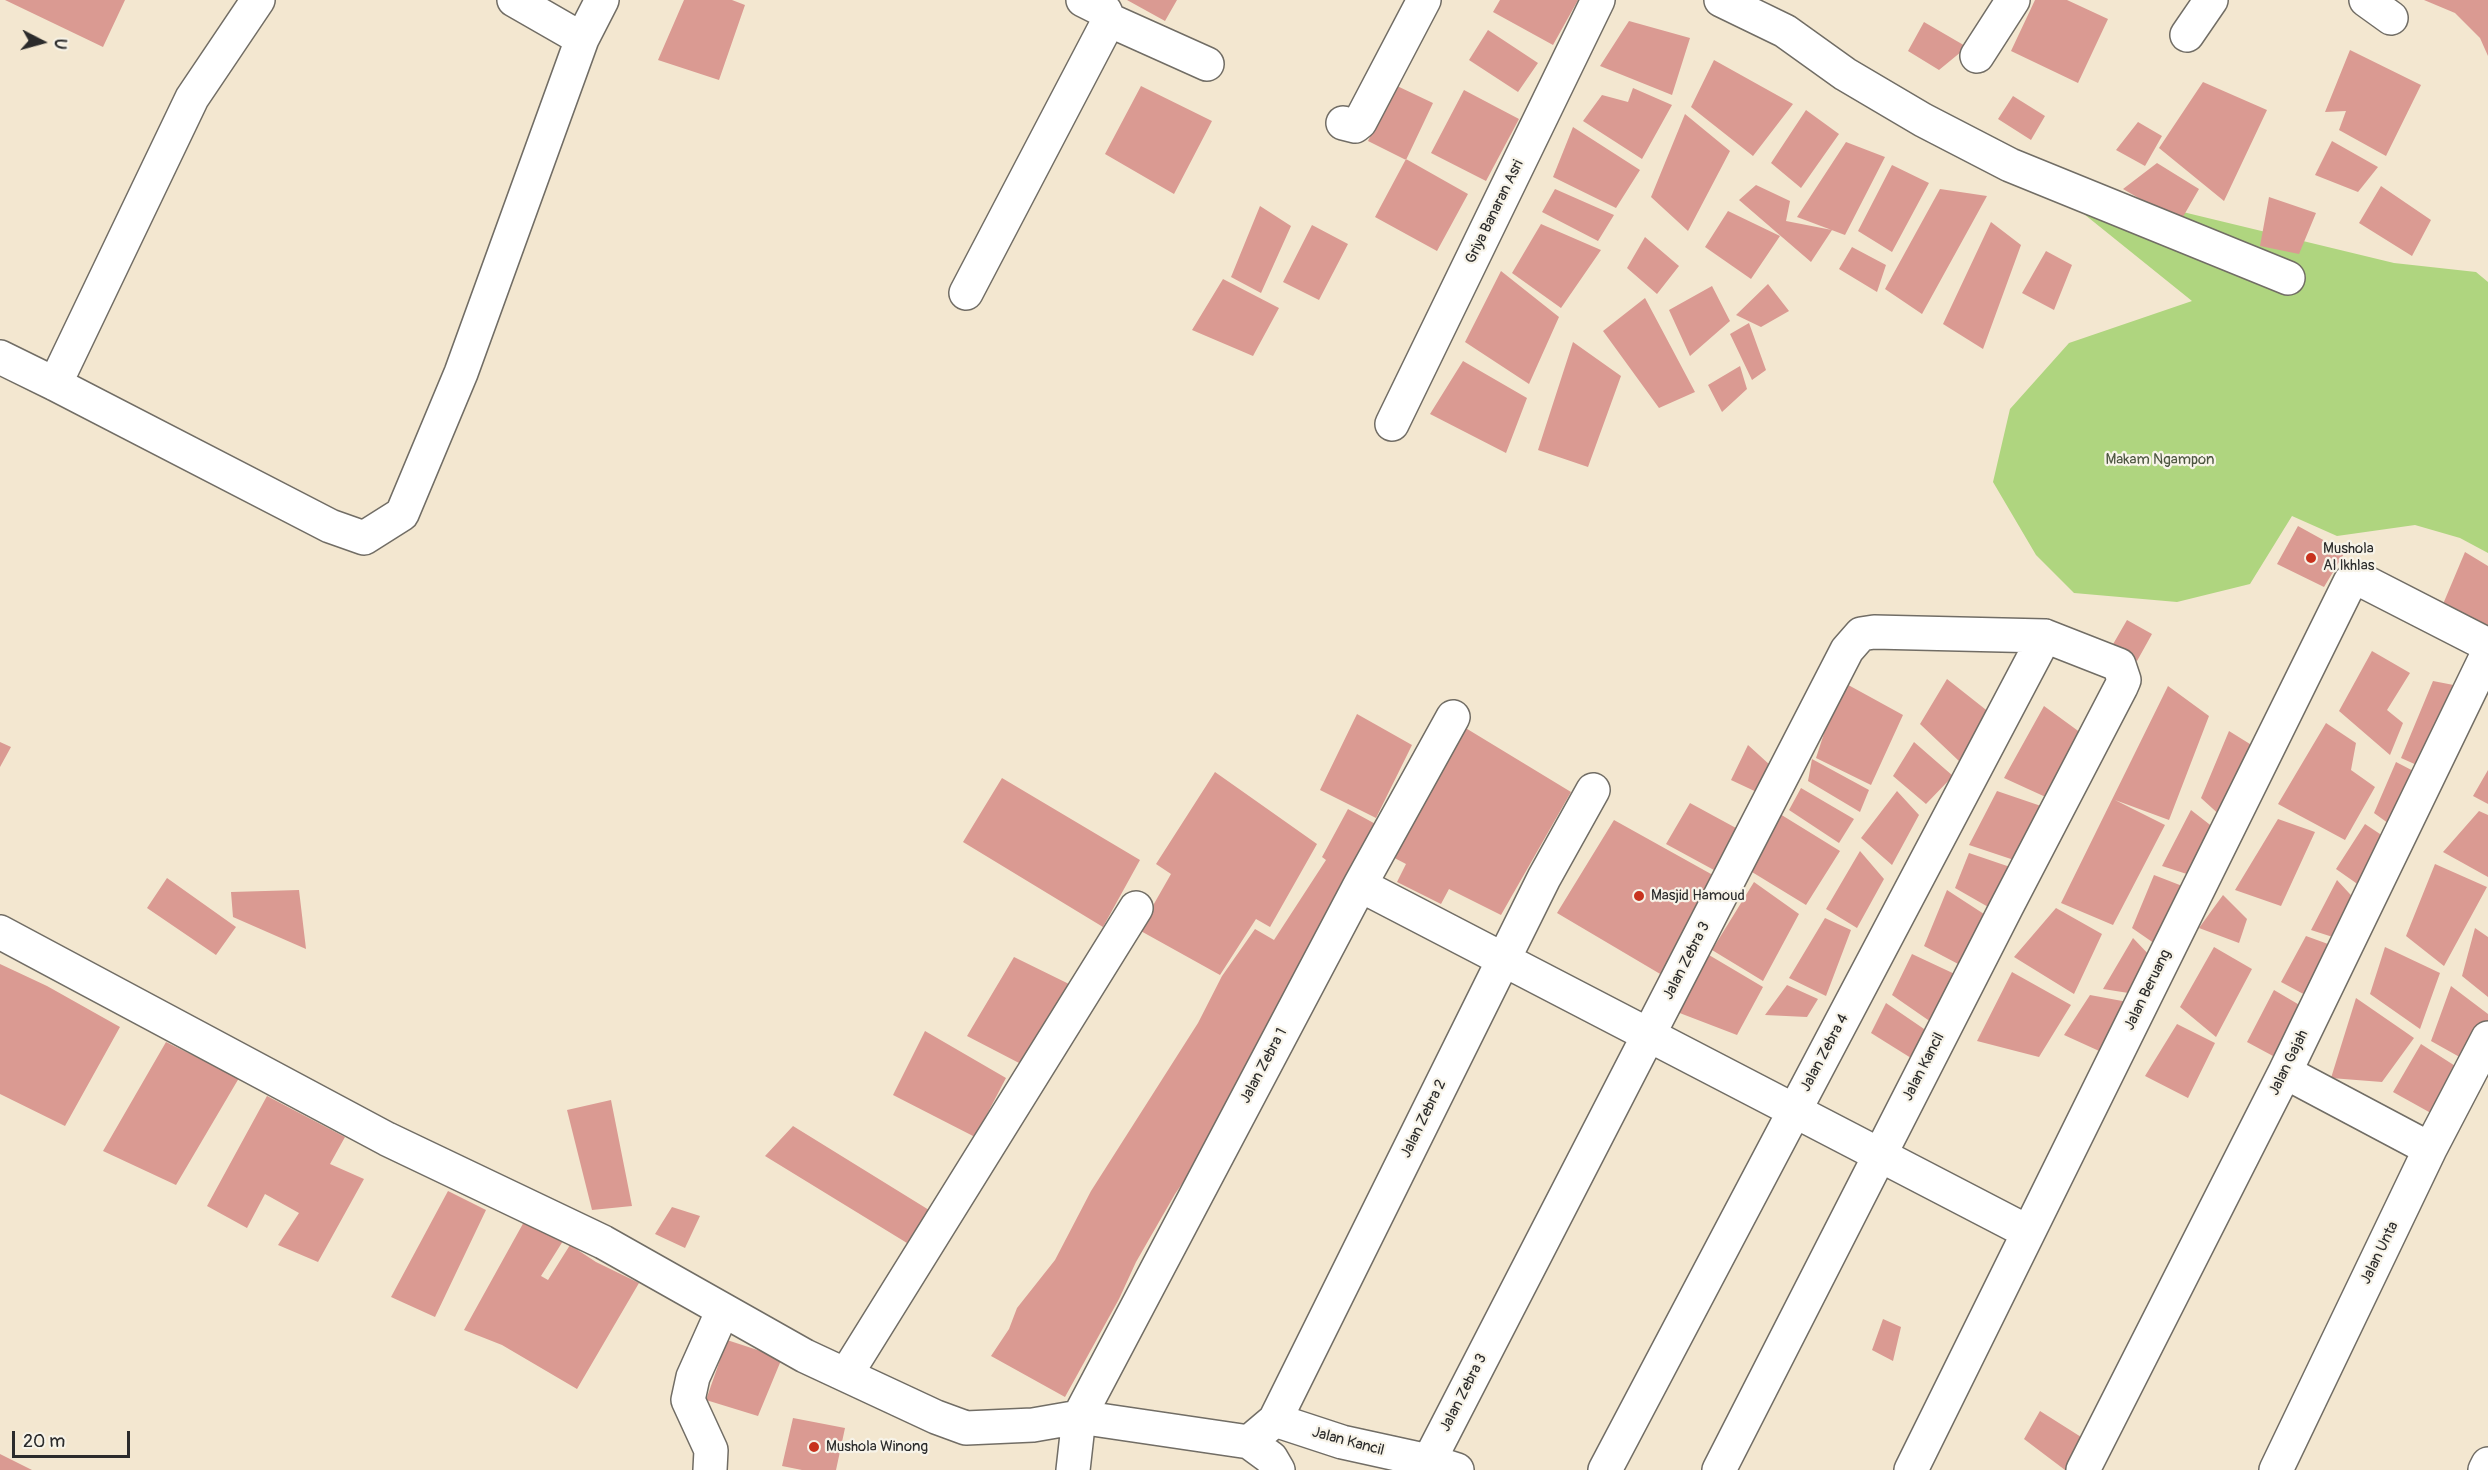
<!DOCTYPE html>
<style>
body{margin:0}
#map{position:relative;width:2488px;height:1470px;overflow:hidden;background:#f3e7d0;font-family:Pangolin,sans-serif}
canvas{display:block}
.north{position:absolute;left:12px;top:12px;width:60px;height:60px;-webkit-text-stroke:4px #f7f3e8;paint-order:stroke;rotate:96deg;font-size:16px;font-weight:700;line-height:24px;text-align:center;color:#2b2b2b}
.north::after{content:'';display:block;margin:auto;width:21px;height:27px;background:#2b2b2b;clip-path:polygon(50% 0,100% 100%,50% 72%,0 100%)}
.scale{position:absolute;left:12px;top:1431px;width:118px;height:27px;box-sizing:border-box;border:3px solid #2b2b2b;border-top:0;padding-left:8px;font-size:18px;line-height:21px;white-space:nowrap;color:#2b2b2b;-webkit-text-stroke:4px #f7f3e8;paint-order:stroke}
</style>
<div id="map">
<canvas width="2488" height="1470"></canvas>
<div class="north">U</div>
<div class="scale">20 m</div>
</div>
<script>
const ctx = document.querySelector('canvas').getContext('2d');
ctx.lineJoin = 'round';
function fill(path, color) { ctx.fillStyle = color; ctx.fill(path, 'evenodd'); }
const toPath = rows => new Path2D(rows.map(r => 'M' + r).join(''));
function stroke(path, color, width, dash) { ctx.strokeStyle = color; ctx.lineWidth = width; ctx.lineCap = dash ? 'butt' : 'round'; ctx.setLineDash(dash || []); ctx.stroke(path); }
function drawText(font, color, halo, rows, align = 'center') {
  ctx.font = font + ' Pangolin,sans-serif'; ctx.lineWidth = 4.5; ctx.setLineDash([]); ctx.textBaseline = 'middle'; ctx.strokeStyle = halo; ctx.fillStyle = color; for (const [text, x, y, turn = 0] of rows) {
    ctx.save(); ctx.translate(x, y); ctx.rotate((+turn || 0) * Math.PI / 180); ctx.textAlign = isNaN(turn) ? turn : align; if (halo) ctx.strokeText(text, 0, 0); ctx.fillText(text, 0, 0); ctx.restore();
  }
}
const green = toPath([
 [2038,177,2394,263,2476,272,2488,282,2488,553,2460,538,2415,525,2337,536,2292,516,2250,584,2177,602,2074,593,2036,555,1993,482,2010,409,2069,343,2192,301]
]);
const building = toPath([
 [5,0,125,0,103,47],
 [684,0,732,0,745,5,719,80,658,60],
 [1127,0,1177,0,1165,21],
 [1500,0,1578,0,1553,45,1493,12],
 [2035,0,2067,0,2108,19,2078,83,2011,51],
 [2424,0,2488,0,2488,56,2480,38,2455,13],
 [1629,21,1690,38,1672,95,1600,66],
 [1924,22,1967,47,1939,70,1908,51],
 [1488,30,1538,63,1518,92,1469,60],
 [2350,50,2421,85,2386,156,2339,130,2346,111,2325,112],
 [1714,60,1793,104,1753,156,1691,107],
 [2203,82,2267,110,2224,201,2159,148],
 [1395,85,1433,103,1406,160,1368,141],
 [1141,86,1212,121,1174,194,1105,154],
 [1633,88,1672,105,1642,159,1583,121,1602,95,1628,102],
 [1464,90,1519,119,1486,181,1431,153],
 [2013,96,2045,116,2031,140,1998,119],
 [1806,110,1839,134,1801,188,1771,163],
 [1685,114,1730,151,1688,231,1651,197],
 [2138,122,2162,136,2145,166,2116,150],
 [1573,127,1640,170,1616,208,1553,177],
 [2332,141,2378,167,2358,192,2315,175],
 [1846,142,1885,157,1845,235,1797,217],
 [1406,159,1468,194,1437,251,1375,217],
 [2157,163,2199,189,2180,222,2123,189],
 [1892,165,1929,183,1892,252,1858,231],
 [1756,185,1790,201,1786,221,1832,230,1811,262,1739,200],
 [2381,186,2431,220,2412,256,2359,223],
 [1555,189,1614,215,1598,241,1542,212],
 [1940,189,1987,196,1922,314,1885,289],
 [2269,197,2316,213,2299,254,2260,246],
 [1260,206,1291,226,1261,293,1231,277],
 [1728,211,1780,236,1751,279,1705,247],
 [1991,222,2021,245,1983,349,1943,324],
 [1541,224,1601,250,1561,308,1512,273],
 [1312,225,1348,244,1319,300,1283,282],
 [1645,237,1679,266,1657,294,1627,268],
 [1852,247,1886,265,1877,292,1839,269],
 [2046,251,2072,265,2054,310,2022,293],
 [1501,271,1559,317,1529,384,1465,342],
 [1223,279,1279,308,1253,356,1192,330],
 [1768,284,1789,311,1761,327,1736,315],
 [1712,286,1730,321,1690,356,1669,310],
 [1645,298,1695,392,1659,408,1603,331],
 [1749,323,1766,370,1752,380,1730,334],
 [1573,342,1621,376,1588,467,1538,450],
 [1463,361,1527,398,1506,453,1430,414],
 [1740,366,1747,389,1722,412,1708,385],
 [2298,526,2345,552,2324,587,2277,564],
 [2465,552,2488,566,2488,636,2438,616],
 [2127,620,2152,634,2137,661,2112,646],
 [2372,651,2410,673,2387,710,2403,723,2390,755,2339,711],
 [1947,679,1990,713,1959,761,1920,724],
 [1841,681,1903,715,1871,785,1816,758],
 [2433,681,2469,688,2428,770,2401,758],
 [2168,686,2209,716,2169,820,2115,800,2165,825,2113,925,2061,903],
 [2044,706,2081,733,2050,799,2004,778],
 [1357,714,1412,745,1376,818,1320,790],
 [2326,723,2356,743,2351,770,2375,787,2345,840,2278,804],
 [1459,724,1571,792,1501,915,1449,889,1441,904,1397,882,1406,864,1385,853],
 [2229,731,2258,749,2223,818,2201,798],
 [0,742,11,747,0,767],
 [1914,742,1953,776,1926,804,1893,776],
 [1748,745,1770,765,1763,795,1731,780],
 [1812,759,1869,790,1860,812,1808,781],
 [2396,762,2425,777,2399,831,2374,813],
 [2488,770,2488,804,2473,796],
 [1215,772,1317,844,1270,927,1256,919,1220,975,1139,930,1171,874,1156,864],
 [1002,778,1140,860,1103,927,963,842],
 [1801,788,1854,819,1839,843,1789,810],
 [1897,791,1919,815,1892,865,1861,838],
 [1997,791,2044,807,2017,861,1969,845],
 [1690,803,1747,834,1725,876,1666,844],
 [1348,809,1381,827,1197,1162,1175,1194,1136,1262,1119,1299,1065,1397,991,1356,1009,1329,1017,1308,1055,1260,1091,1191,1198,1023,1222,976,1255,929,1274,940,1326,860,1322,857],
 [2191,810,2218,831,2193,876,2162,866],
 [2479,811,2488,815,2488,877,2443,852],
 [1780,814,1840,851,1806,905,1752,872],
 [2278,819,2315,832,2281,906,2235,890],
 [1614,820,1720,879,1667,978,1557,913],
 [2365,824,2389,840,2366,890,2336,869],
 [1860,851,1884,879,1857,928,1826,909],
 [1969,853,2013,868,1990,908,1955,888],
 [2435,864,2487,887,2444,966,2406,936],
 [2154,875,2190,889,2161,948,2132,928],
 [167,878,236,927,216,955,147,908],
 [2337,880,2360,905,2342,940,2311,930],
 [1754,882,1799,914,1763,981,1712,950],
 [299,890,306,949,233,917,231,892],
 [1947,890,1987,916,1962,966,1924,946],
 [2223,895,2247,919,2239,943,2199,928],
 [2056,908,2102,934,2074,994,2014,957],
 [1825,918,1851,930,1826,996,1789,978],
 [2475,928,2488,937,2488,997,2462,976],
 [2306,936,2339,948,2309,997,2281,982],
 [2133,938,2154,960,2135,994,2103,989],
 [2214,947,2252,969,2216,1037,2180,1007],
 [2385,947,2440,973,2420,1029,2370,994],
 [1912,954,1959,976,1931,1022,1892,995],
 [1709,955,1763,987,1737,1035,1677,1012],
 [1014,957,1069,984,1021,1064,967,1036],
 [0,964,47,986,120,1027,65,1126,0,1094],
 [2012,972,2071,1005,2039,1057,1977,1041],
 [1787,985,1818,999,1807,1017,1765,1015],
 [2451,986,2488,1014,2488,1034,2472,1064,2431,1041],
 [2274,990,2308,1010,2273,1056,2247,1042],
 [2090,995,2133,1003,2108,1055,2064,1035],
 [2356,998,2414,1038,2382,1082,2331,1078],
 [1886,1003,1927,1031,1911,1058,1871,1033],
 [2177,1024,2215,1043,2188,1098,2145,1076],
 [925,1031,1006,1078,975,1137,893,1095],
 [166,1042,239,1078,176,1185,103,1151],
 [2421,1044,2463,1071,2438,1117,2393,1092],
 [267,1096,345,1137,330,1164,364,1179,318,1262,278,1245,299,1213,265,1194,247,1228,207,1206],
 [611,1100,632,1206,592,1210,567,1110],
 [793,1126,929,1210,907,1243,765,1156],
 [448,1191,486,1210,435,1317,391,1297],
 [672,1207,700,1216,685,1248,655,1234],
 [525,1220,563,1241,541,1276,548,1280,570,1245,596,1262,639,1283,577,1389,502,1345,464,1330],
 [1883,1319,1901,1327,1893,1361,1872,1350],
 [727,1340,782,1358,758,1416,706,1400],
 [2040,1411,2089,1442,2069,1470,2065,1470,2024,1439],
 [793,1418,845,1428,836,1470,802,1470,782,1466],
 [0,1454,32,1470,0,1470]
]);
const minor = toPath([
 [514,0,582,39,602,0],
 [1083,0,1105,11,1109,20,1207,64],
 [1721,0,1785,31,1845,74,1923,120,2010,165,2288,278],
 [2366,0,2391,18],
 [2187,35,2211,0],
 [1977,56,2013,0],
 [1343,123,1355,126,1360,122,1424,0],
 [966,293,1109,20],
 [0,357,55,384,330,526,364,538,402,514,461,373,582,39],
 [55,384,192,98,258,0],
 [1392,424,1598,0],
 [1360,885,2028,1232],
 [0,932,387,1139,603,1242,805,1356,936,1417,966,1428,1033,1425,1079,1417,1249,1442,1271,1458,1278,1470],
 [2285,1072,2430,1149],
 [847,1373,1136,908],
 [1275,1420,1342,1442,1429,1461,1457,1470],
 [1249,1442,1275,1420,1544,878,1593,790],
 [1429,1461,1847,650,1861,634,1874,632,2045,636,2119,665,2124,680,2121,687,2007,906,1719,1470],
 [710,1470,711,1450,688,1400,693,1377,723,1310],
 [1073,1470,1079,1417,1360,885,1453,717],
 [1605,1470,2045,636],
 [1911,1470,2350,582,2365,582,2488,645],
 [2083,1470,2285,1072,2488,653],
 [2276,1470,2430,1149,2488,1038],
 [2485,1470,2488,1464]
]);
const markers = [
 [2311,558,6,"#c8321e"],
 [1639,896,6,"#c8321e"],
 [814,1447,6,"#c8321e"]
];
const streetNames = [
 ["Griya Banaran Asri",1495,212,-64],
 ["Jalan Zebra 3",1687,961,-63],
 ["Jalan Beruang",2148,990,-64],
 ["Jalan Zebra 4",1825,1053,-62],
 ["Jalan Gajah",2289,1063,-64],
 ["Jalan Zebra 1",1264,1066,-62],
 ["Jalan Kancil",1924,1067,-63],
 ["Jalan Zebra 2",1424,1119,-64],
 ["Jalan Unta",2380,1253,-64],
 ["Jalan Zebra 3",1464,1393,-63],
 ["Jalan Kancil",1348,1442,15]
];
const parkNames = [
 ["Makam Ngampon",2160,460]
];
const poiNames = [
 ["Mushola",2323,549],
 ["Al Ikhlas",2323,566],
 ["Masjid Hamoud",1651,896],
 ["Mushola Winong",826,1447]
];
fill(green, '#afd57f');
fill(building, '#da9a92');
stroke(minor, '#716d65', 36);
stroke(minor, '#fff', 33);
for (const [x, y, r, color] of markers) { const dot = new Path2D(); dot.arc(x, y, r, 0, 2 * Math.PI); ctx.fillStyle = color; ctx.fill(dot); stroke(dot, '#f7f3e8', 2); }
drawText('15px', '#2b2b2b', '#f7f3e8', streetNames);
drawText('15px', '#4c5640', '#f7f3e8', parkNames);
drawText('15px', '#2b2b2b', '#f7f3e8', poiNames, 'left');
</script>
